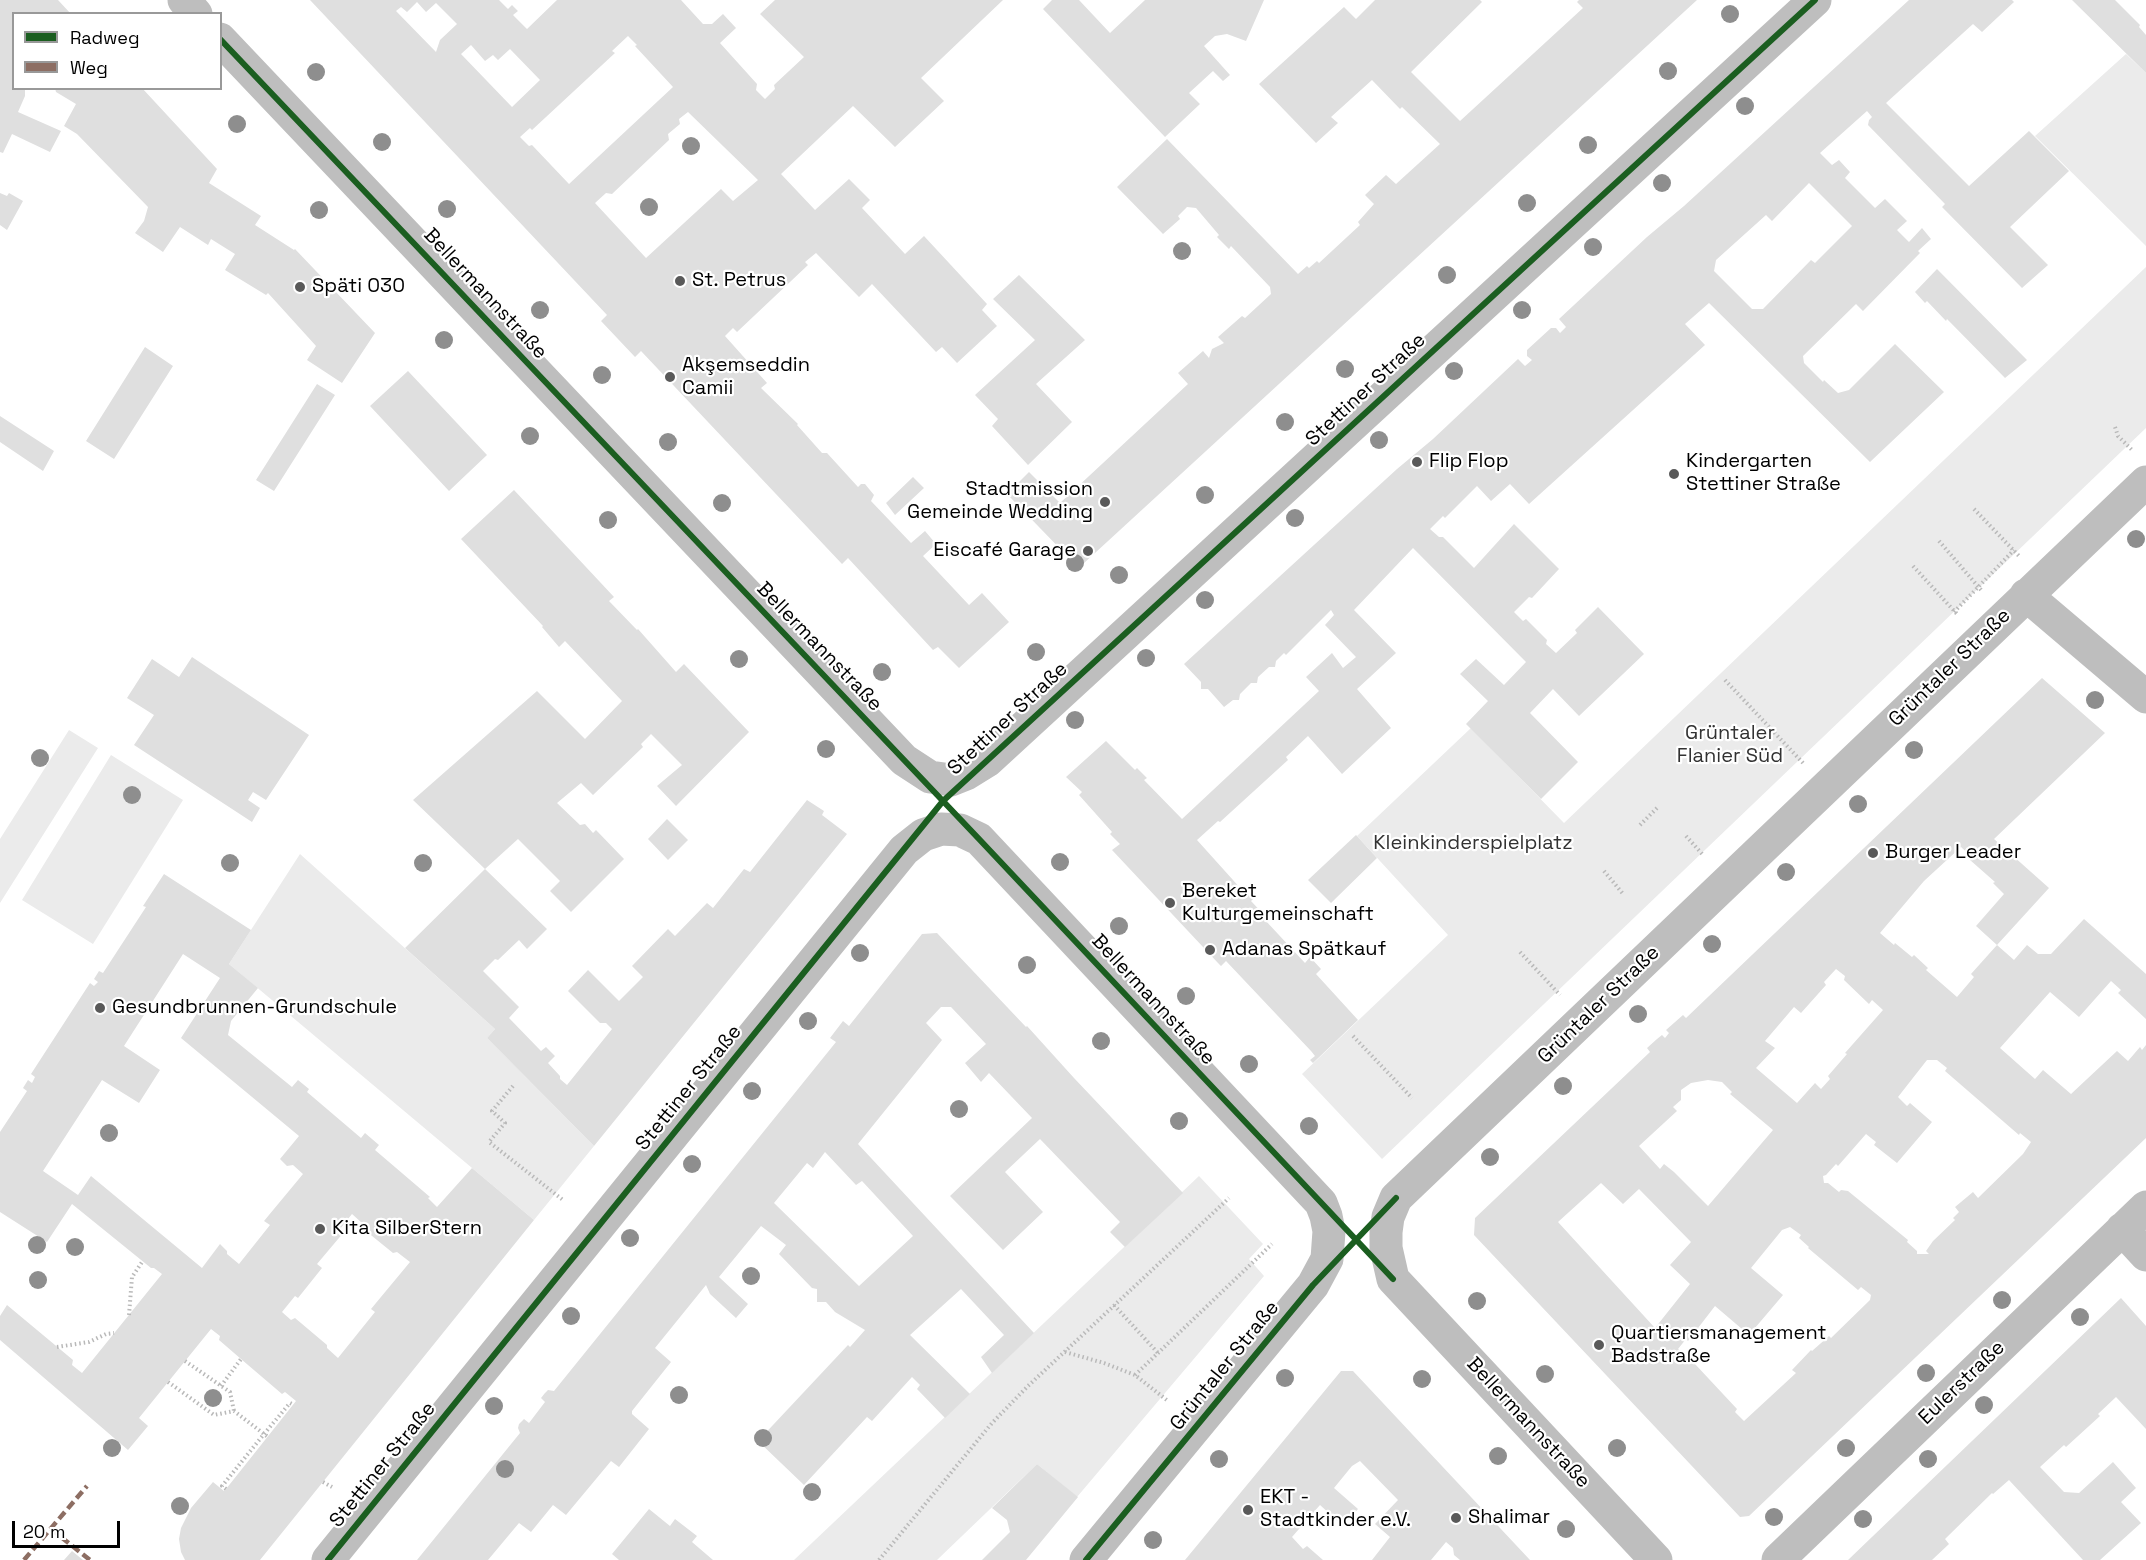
<!DOCTYPE html>
<meta charset="utf-8">
<style>
body{margin:0}
#map{position:relative;width:2146px;height:1560px;overflow:hidden;background:#fff;font-family:"Space Grotesk",sans-serif}
canvas{display:block}
.legend{position:absolute;left:12px;top:12px;width:210px;height:78px;box-sizing:border-box;background:#fff;border:2px solid #999;margin:0;padding:8px 10px;list-style:none;font-size:18px;color:#000}
.legend li{display:flex;align-items:center;gap:12px;height:30px}
.legend b{width:30px;border:2px solid #999}
.scale{position:absolute;left:12px;top:1521px;width:108px;height:27px;box-sizing:border-box;border:3px solid #000;border-top:0;padding-left:8px;font-size:18px;line-height:21px;white-space:nowrap;color:#000;-webkit-text-stroke:4px #fff;paint-order:stroke}
</style>
<div id="map">
<canvas width="2146" height="1560"></canvas>
<ul class="legend">
<li><b style="height:8px;background:#1b5e20"></b>Radweg</li>
<li><b style="height:8px;background:#8d6e63"></b>Weg</li>
</ul>
<div class="scale">20 m</div>
</div>
<script>
const ctx = document.querySelector('canvas').getContext('2d');
ctx.lineJoin = 'round';
function fill(path, color) { ctx.fillStyle = color; ctx.fill(path, 'evenodd'); }
const toPath = rows => new Path2D(rows.map(r => 'M' + r).join(''));
function stroke(path, color, width, dash) { ctx.strokeStyle = color; ctx.lineWidth = width; ctx.lineCap = dash ? 'butt' : 'round'; ctx.setLineDash(dash || []); ctx.stroke(path); }
function drawText(font, color, halo, rows, align = 'center') {
  ctx.font = font + ' "Space Grotesk",sans-serif'; ctx.lineWidth = 4.5; ctx.setLineDash([]); ctx.textBaseline = 'middle'; ctx.strokeStyle = halo; ctx.fillStyle = color; for (const [text, x, y, turn = 0] of rows) {
    ctx.save(); ctx.translate(x, y); ctx.rotate((+turn || 0) * Math.PI / 180); ctx.textAlign = isNaN(turn) ? turn : align; if (halo) ctx.strokeText(text, 0, 0); ctx.fillText(text, 0, 0); ctx.restore();
  }
}
const green = toPath([
 [2126,54,2146,73,2146,246,2035,136],
 [2146,267,2146,428,1382,1159,1302,1074,1448,935,1357,836,1471,728,1564,823],
 [69,730,98,748,0,903,0,839],
 [111,755,183,800,93,944,22,900],
 [300,854,495,1029,487,1038,594,1146,534,1220,229,964],
 [1199,1176,1263,1244,1249,1259,1264,1276,1077,1497,1037,1464,937,1560,794,1560]
]);
const building = toPath([
 [0,0,58,0,71,14,14,14,14,88,25,88,25,96,18,112,61,131,50,152,12,134,3,153,0,152],
 [310,0,499,0,508,9,512,5,518,11,513,15,527,29,557,0,681,0,703,24,712,24,723,14,736,28,720,43,757,84,756,90,765,99,775,89,774,85,804,57,760,14,775,0,1003,0,921,78,944,101,895,147,853,106,781,174,815,210,849,179,870,200,862,208,905,254,924,236,987,304,982,310,997,326,957,363,942,347,936,352,872,284,859,297,816,253,805,262,808,265,737,332,733,328,725,336,767,383,761,388,798,424,797,425,822,453,827,453,858,487,861,484,865,484,874,495,871,501,911,543,925,531,936,544,923,556,969,605,982,593,1009,622,959,668,938,647,933,650,848,558,842,564,641,351,635,357,601,321,607,315],
 [417,2,426,12,436,3,457,24,440,40,436,52,396,11,401,7,407,12],
 [628,36,637,45,635,46,673,87,569,184,532,145,529,146,520,137,530,128,532,130,615,53,612,51],
 [471,45,485,61,493,55,498,60,510,49,540,80,512,107,461,54],
 [688,112,758,180,733,201,721,189,646,258,595,203,606,193,612,194,669,140,668,134,680,124,679,119],
 [1052,0,1079,0,1110,33,1145,0,1264,0,1246,41,1227,34,1215,36,1204,46,1230,75,1223,81,1213,71,1189,93,1200,104,1165,137,1043,9],
 [1375,0,1480,0,1482,2,1411,72,1460,121,1583,8,1577,2,1579,0,1697,0,1083,564,1074,556,1070,559,1007,494,1029,472,1060,503,1188,384,1178,373,1203,351,1209,358,1212,349,1224,343,1218,337,1242,316,1245,318,1271,294,1270,287,1231,246,1229,249,1217,237,1219,235,1196,208,1187,207,1178,216,1180,219,1163,234,1117,187,1167,139,1298,274,1307,266,1309,268,1317,261,1319,263,1360,225,1358,222,1374,204,1365,195,1386,175,1396,184,1440,144,1402,107,1400,109,1372,80,1331,117,1338,123,1316,143,1259,84,1344,7,1356,19],
 [1909,0,2012,0,2014,2,1982,32,1973,24,1886,103,1969,186,2029,131,2069,171,2010,227,2048,265,2022,288,1942,207,1945,204,1868,125,1869,120,1872,117,1867,111,1820,153,1832,165,1839,160,1850,172,1845,178,1875,208,1885,199,1907,221,1897,230,1909,242,1922,228,1931,239,1918,251,1920,253,1863,311,1856,304,1803,356,1804,363,1823,382,1824,380,1838,393,1849,390,1895,344,1944,392,1870,462,1709,303,1685,324,1705,345,1529,504,1510,484,1491,501,1477,486,1445,518,1443,516,1430,529,1439,537,1443,537,1474,568,1514,524,1559,569,1532,598,1529,597,1514,612,1523,621,1526,619,1547,640,1546,644,1556,653,1577,633,1575,630,1598,607,1644,654,1579,716,1553,689,1530,713,1578,762,1541,799,1466,724,1488,701,1460,674,1476,659,1504,685,1526,662,1413,548,1354,610,1396,653,1357,689,1391,728,1342,774,1308,736,1286,757,1288,760,1220,822,1218,821,1197,840,1242,890,1247,885,1257,895,1251,901,1267,918,1265,920,1305,963,1310,957,1321,969,1316,974,1358,1020,1313,1063,1310,1060,1315,1056,1311,1051,1226,961,1221,966,1218,963,1112,850,1120,844,1110,834,1112,832,1079,795,1082,792,1066,777,1106,741,1135,770,1137,768,1147,778,1144,780,1182,819,1319,691,1306,677,1332,653,1343,668,1356,657,1325,625,1334,615,1331,610,1286,655,1284,653,1276,661,1275,667,1269,667,1258,677,1257,683,1251,683,1240,694,1239,700,1233,700,1224,707,1208,689,1201,689,1201,682,1184,664,1397,469,1433,439,1518,359,1525,366,1532,360,1527,356,1527,350,1551,328,1556,328,1560,333,1566,327,1559,319,1647,237,1684,206],
 [1809,183,1852,226,1815,263,1811,260,1763,309,1752,309,1714,271,1716,260,1766,215,1772,221],
 [2072,0,2115,0,2140,25,2139,27,2146,35,2146,73],
 [55,88,142,88,217,169,209,183,261,216,255,225,294,250,295,249,375,333,342,383,307,360,316,346,268,293,266,295,225,270,235,254,211,239,208,245,180,227,163,252,135,233,144,221,148,207,77,134,64,126,76,104,56,92],
 [0,193,7,196,9,193,23,201,7,230,0,225],
 [1937,269,2027,360,2005,378,1947,319,1946,321,1927,301,1925,303,1915,292],
 [1019,275,1085,340,1036,384,1072,422,1028,465,992,426,998,419,975,395,1035,340,993,299],
 [145,347,173,366,114,459,86,441],
 [408,371,487,455,449,491,370,406],
 [317,384,335,395,274,491,256,480],
 [0,416,54,451,43,471,0,442],
 [913,477,924,488,895,515,886,503],
 [514,490,614,597,609,601,637,630,638,629,676,672,684,664,749,732,676,806,657,786,682,765,651,734,641,744,643,747,593,795,581,783,557,803,580,825,585,824,593,833,596,830,624,859,571,912,550,891,560,881,518,839,485,869,413,800,537,691,585,739,622,701,565,641,559,647,542,627,543,626,461,539],
 [192,657,309,735,266,800,253,792,248,800,260,808,252,822,134,745,154,715,127,698,152,659,179,677],
 [2042,678,2105,733,1994,839,2049,888,1997,945,1976,926,2004,894,1993,883,1995,882,1970,860,1973,858,1961,847,1924,881,1880,933,1894,945,1895,943,1912,957,1914,955,1928,968,1926,970,1957,997,1974,977,1971,974,1997,945,2014,960,2027,945,2038,954,2051,954,2084,919,2146,974,2146,1019,2118,993,2121,990,2111,981,2079,1017,2050,992,2000,1048,2035,1079,2043,1070,2071,1094,2117,1051,2128,1061,2140,1047,2142,1050,2146,1045,2146,1138,1749,1516,1740,1517,1474,1235,1475,1218,1650,1052,1647,1048,1657,1039,1662,1035,1665,1038,1669,1033,1666,1030,1683,1015,1686,1018],
 [1836,969,1845,976,1844,980,1869,1004,1872,1000,1883,1010,1845,1053,1847,1054,1828,1076,1830,1079,1821,1089,1815,1083,1797,1103,1756,1068,1775,1048,1765,1041,1794,1007,1801,1013,1826,985,1824,982],
 [1927,1060,1937,1060,1947,1068,1945,1071,2019,1135,2020,1133,2031,1142,2023,1154,1978,1198,1973,1192,1955,1207,1959,1212,1953,1218,1955,1220,1933,1241,1926,1251,1929,1254,1917,1254,1917,1251,1907,1242,1908,1240,1848,1191,1841,1190,1839,1192,1828,1183,1824,1183,1823,1176,1826,1175,1836,1164,1838,1166,1866,1134,1876,1142,1874,1145,1897,1163,1932,1122,1910,1103,1907,1106,1898,1097],
 [1708,1080,1722,1082,1732,1092,1730,1094,1773,1130,1708,1206,1674,1172,1664,1164,1660,1169,1639,1146,1677,1111,1673,1107,1681,1100,1681,1090,1691,1083],
 [1601,1183,1623,1204,1639,1189,1691,1242,1670,1265,1690,1284,1655,1328,1558,1222],
 [1790,1227,1801,1235,1799,1238,1809,1247,1808,1248,1858,1290,1861,1287,1871,1295,1870,1300,1831,1338,1829,1336,1812,1351,1811,1350,1792,1370,1796,1373,1744,1421,1735,1412,1737,1409,1695,1364,1678,1349,1686,1339,1688,1341,1715,1306,1749,1335,1783,1295,1751,1268,1782,1230],
 [807,800,824,811,822,815,847,834,594,1146,487,1038,495,1029,405,948,485,869,547,929,527,949,519,940,498,960,495,959,483,971,519,1007,509,1018,541,1051,546,1047,555,1056,548,1063,560,1076,560,1079,567,1085,612,1029,606,1023,600,1023,568,991,588,970,619,1001,643,977,632,966,668,929,675,936,707,903,713,908,744,869,750,872],
 [667,819,688,840,668,860,648,839],
 [1356,835,1377,858,1331,903,1308,880],
 [164,874,251,930,229,964,258,988,231,1021,228,1035,292,1087,298,1080,309,1089,307,1092,361,1138,365,1133,379,1145,375,1150,430,1197,428,1198,437,1207,472,1168,534,1220,260,1560,185,1560,181,1552,179,1539,181,1528,191,1508,213,1482,224,1491,226,1489,296,1401,285,1392,282,1394,241,1359,219,1340,220,1336,211,1329,139,1418,148,1426,128,1450,0,1340,0,1316,7,1305,73,1360,72,1365,82,1373,162,1274,154,1268,151,1268,72,1204,47,1242,0,1212,0,1132,27,1091,23,1088,28,1080,32,1083,35,1077,31,1074,90,983,94,986,98,982,94,979,99,971,103,973,146,907,143,906],
 [183,954,220,978,181,1038,299,1136,280,1159,287,1166,293,1165,303,1174,264,1221,270,1225,239,1264,227,1254,227,1251,220,1244,202,1268,91,1176,78,1195,43,1171,102,1080,139,1103,160,1070,124,1046],
 [352,1214,362,1223,361,1227,393,1253,397,1252,410,1262,371,1309,375,1312,338,1358,327,1348,327,1345,295,1318,291,1320,282,1312,295,1296,298,1298,322,1268,317,1264,344,1232,340,1229],
 [937,933,1026,1027,1027,1026,1074,1078,1183,1193,1125,1247,1110,1232,1120,1222,1040,1139,1005,1172,1043,1212,1003,1250,950,1196,1032,1118,989,1073,981,1082,965,1063,986,1044,951,1007,941,1007,926,1023,942,1040,858,1144,1034,1333,992,1373,981,1357,1004,1335,961,1289,910,1335,970,1394,945,1418,917,1389,920,1385,912,1377,872,1421,867,1417,804,1485,758,1441,848,1345,850,1347,865,1330,835,1312,826,1302,817,1302,817,1289,812,1288,779,1254,786,1245,761,1226,719,1277,748,1304,736,1318,710,1294,706,1285,655,1348,671,1362,632,1411,632,1414,649,1429,619,1467,611,1461,566,1515,553,1505,531,1532,519,1523,488,1560,417,1560,520,1433,518,1428,519,1424,524,1419,529,1423,545,1402,541,1398,545,1393,548,1390,554,1391,836,1042,830,1038,843,1021,849,1026,922,934],
 [825,1152,856,1185,862,1181,913,1236,859,1286,774,1203,807,1163,813,1168],
 [2121,1298,2146,1326,2146,1429,2116,1397,2098,1414,2100,1416,2066,1447,2064,1445,2040,1467,2064,1492,2079,1493,2113,1462,2136,1488,2121,1502,2141,1523,2100,1560,2083,1560,2009,1480,1993,1494,1992,1493,1945,1539,1949,1544,1932,1560,1848,1560],
 [1341,1371,1353,1371,1530,1560,1460,1560,1454,1555,1453,1548,1446,1542,1431,1560,1372,1560,1390,1537,1375,1524,1398,1500,1360,1461,1352,1466,1334,1488,1358,1509,1343,1526,1320,1505,1292,1537,1303,1549,1307,1546,1323,1560,1185,1560],
 [1037,1464,1078,1497,1026,1560,982,1560,1010,1532,1007,1520,992,1508],
 [649,1509,670,1526,675,1519,697,1536,692,1542,713,1560,619,1560,612,1554],
 [72,1551,83,1560,64,1560]
]);
const path = toPath([
 [2115,427,2118,436,2132,450],
 [1974,509,2019,556],
 [1939,541,1982,591],
 [1913,566,1957,614],
 [1954,612,2014,550],
 [1725,680,1803,763],
 [1640,825,1658,807],
 [1686,836,1704,856],
 [1604,871,1624,895],
 [1520,952,1560,995],
 [1353,1036,1412,1098],
 [513,1086,492,1111,505,1123,489,1142,563,1200],
 [1114,1305,1158,1353],
 [129,1315,132,1277,142,1262],
 [57,1347,89,1342,106,1334,114,1333],
 [1065,1352,1104,1363,1135,1375,1168,1401],
 [185,1361,230,1392,234,1411],
 [1135,1375,1272,1244],
 [168,1382,214,1415,234,1411,268,1437],
 [221,1386,241,1359],
 [323,1482,332,1487],
 [226,1489,222,1486,264,1434,290,1403,294,1405],
 [879,1560,992,1423,1028,1386,1229,1198]
]);
const street = toPath([
 [184,0,196,14],
 [220,39,904,760,930,777,951,780,966,774,987,761,1815,0],
 [2026,595,2146,697],
 [2122,1229,2146,1255],
 [328,1560,904,850,923,835,941,829,960,830,979,839,1321,1203,1326,1216,1329,1231,1327,1259,1313,1285,1086,1560],
 [1656,1560,1393,1279,1386,1248,1386,1232,1388,1217,1396,1198,2146,482],
 [1778,1560,2146,1207]
]);
const quiet = toPath([
 [51,1529,90,1560],
 [24,1560,87,1486]
]);
const cycleway = toPath([
 [220,39,979,839,1393,1279],
 [328,1560,943,801,1815,0],
 [1086,1560,1313,1285,1396,1198]
]);
const trees = [
 [1730,14],
 [1668,71],
 [316,72],
 [1745,106],
 [237,124],
 [382,142],
 [1588,145],
 [691,146],
 [1662,183],
 [1527,203],
 [649,207],
 [447,209],
 [319,210],
 [1593,247],
 [1182,251],
 [1447,275],
 [540,310],
 [1522,310],
 [444,340],
 [1345,369],
 [1454,371],
 [602,375],
 [1285,422],
 [530,436],
 [1379,440],
 [668,442],
 [1205,495],
 [722,503],
 [1295,518],
 [608,520],
 [2136,539],
 [1075,563],
 [1119,575],
 [1205,600],
 [1036,652],
 [1146,658],
 [739,659],
 [882,672],
 [2095,700],
 [1075,720],
 [826,749],
 [1914,750],
 [40,758],
 [132,795],
 [1858,804],
 [1060,862],
 [230,863],
 [423,863],
 [1786,872],
 [1119,926],
 [1712,944],
 [860,953],
 [1027,965],
 [1186,996],
 [1638,1014],
 [808,1021],
 [1101,1041],
 [1249,1064],
 [1563,1086],
 [752,1091],
 [959,1109],
 [1179,1121],
 [1309,1126],
 [109,1133],
 [1490,1157],
 [692,1164],
 [630,1238],
 [37,1245],
 [75,1247],
 [751,1276],
 [38,1280],
 [2002,1300],
 [1477,1301],
 [571,1316],
 [2080,1317],
 [1926,1373],
 [1545,1374],
 [1285,1378],
 [1422,1379],
 [679,1395],
 [213,1398],
 [1984,1405],
 [494,1406],
 [763,1438],
 [112,1448],
 [1617,1448],
 [1846,1448],
 [1498,1456],
 [1219,1459],
 [1928,1459],
 [505,1469],
 [812,1492],
 [180,1506],
 [1774,1517],
 [1863,1519],
 [1566,1529],
 [1153,1540]
];
const markers = [
 [680,281,6,"#595959"],
 [300,287,6,"#595959"],
 [670,377,6,"#595959"],
 [1417,462,6,"#595959"],
 [1674,474,6,"#595959"],
 [1105,502,6,"#595959"],
 [1088,551,6,"#595959"],
 [1873,853,6,"#595959"],
 [1170,903,6,"#595959"],
 [1210,950,6,"#595959"],
 [100,1008,6,"#595959"],
 [320,1229,6,"#595959"],
 [1599,1345,6,"#595959"],
 [1248,1510,6,"#595959"],
 [1456,1518,6,"#595959"]
];
const poiNames = [
 ["St. Petrus",692,281],
 ["Späti 030",312,287],
 ["Akşemseddin",682,366],
 ["Camii",682,389],
 ["Flip Flop",1429,462],
 ["Kindergarten",1686,462],
 ["Stettiner Straße",1686,485],
 ["Stadtmission",1093,490,"right"],
 ["Gemeinde Wedding",1093,513,"right"],
 ["Eiscafé Garage",1076,551,"right"],
 ["Burger Leader",1885,853],
 ["Bereket",1182,892],
 ["Kulturgemeinschaft",1182,915],
 ["Adanas Spätkauf",1222,950],
 ["Gesundbrunnen-Grundschule",112,1008],
 ["Kita SilberStern",332,1229],
 ["Quartiersmanagement",1611,1334],
 ["Badstraße",1611,1357],
 ["EKT -",1260,1498],
 ["Stadtkinder e.V.",1260,1521],
 ["Shalimar",1468,1518]
];
const streetNames = [
 ["Bellermannstraße",485,294,47],
 ["Stettiner Straße",1366,390,-43],
 ["Bellermannstraße",819,647,46],
 ["Grüntaler Straße",1950,668,-44],
 ["Stettiner Straße",1008,719,-43],
 ["Bellermannstraße",1153,1000,47],
 ["Grüntaler Straße",1599,1005,-44],
 ["Stettiner Straße",689,1088,-51],
 ["Grüntaler Straße",1225,1366,-51],
 ["Eulerstraße",1962,1383,-44],
 ["Bellermannstraße",1528,1423,47],
 ["Stettiner Straße",383,1465,-51]
];
const parkNames = [
 ["Grüntaler",1730,734],
 ["Flanier Süd",1730,757],
 ["Kleinkinderspielplatz",1473,844]
];
fill(green, '#ebebeb');
fill(building, '#dfdfdf');
stroke(path, '#b9b9b9', 4, [1.5, 3]);
stroke(street, '#bebebe', 33);
stroke(quiet, '#8d6e63', 4.5, [9, 4.5]);
stroke(cycleway, '#1b5e20', 6);
ctx.fillStyle = '#8e8e8e';
for (const [x, y] of trees) { ctx.beginPath(); ctx.arc(x, y, 9, 0, 2 * Math.PI); ctx.fill(); }
for (const [x, y, r, color] of markers) { const dot = new Path2D(); dot.arc(x, y, r, 0, 2 * Math.PI); ctx.fillStyle = color; ctx.fill(dot); stroke(dot, '#fff', 2); }
drawText('20px', '#000', '#fff', poiNames, 'left');
drawText('20px', '#000', '#fff', streetNames);
drawText('20px', '#323232', '#fff', parkNames);
</script>
